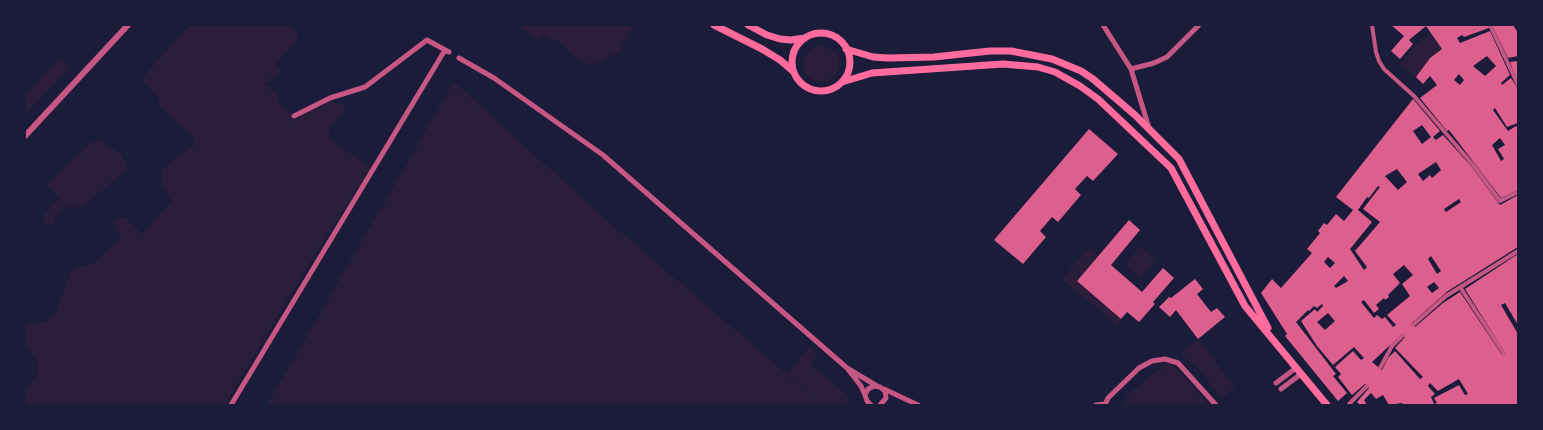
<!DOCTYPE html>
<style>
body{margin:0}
#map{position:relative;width:1543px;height:430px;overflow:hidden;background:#1b1b3a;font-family:Lato,sans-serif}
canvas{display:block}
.frame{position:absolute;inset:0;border:26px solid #1b1b3a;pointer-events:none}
</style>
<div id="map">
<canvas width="1543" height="430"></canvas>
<div class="frame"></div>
</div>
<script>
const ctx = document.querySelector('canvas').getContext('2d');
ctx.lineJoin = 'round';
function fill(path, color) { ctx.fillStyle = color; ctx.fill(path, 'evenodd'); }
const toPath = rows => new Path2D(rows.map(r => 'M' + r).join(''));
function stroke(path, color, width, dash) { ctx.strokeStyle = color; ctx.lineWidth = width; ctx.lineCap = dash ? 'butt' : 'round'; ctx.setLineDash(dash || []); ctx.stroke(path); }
const green = toPath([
 [190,25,291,25,290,27,299,37,276,64,281,71,264,84,277,95,277,100,295,121,309,111,319,108,330,101,341,103,345,107,345,111,330,127,328,138,371,168,318,249,225,405,25,405,25,388,28,387,38,373,37,361,25,343,25,326,49,320,57,313,59,303,71,271,77,267,93,263,121,238,114,225,118,218,122,217,126,218,142,234,172,201,162,184,161,172,164,168,176,157,194,146,193,137,160,107,159,99,141,79],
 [518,25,633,25,619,52,594,64,585,63,573,55,560,43,544,35,538,40],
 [1431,33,1442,49,1430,58,1416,77,1400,64,1415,46],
 '803 64a18 18 0 1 1 36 0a18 18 0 1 1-36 0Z',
 [59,59,71,66,25,115,25,95],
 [454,82,611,224,813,396,788,373,809,347,818,355,811,365,850,397,848,405,267,405],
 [100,141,121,154,128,168,83,207,63,207,58,211,53,225,47,226,44,224,44,215,60,198,46,185,92,142],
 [1140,246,1156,261,1139,279,1125,264],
 [1090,247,1098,256,1077,281,1121,319,1117,325,1062,279],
 [1198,339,1235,387,1222,398,1197,367,1181,355,1183,351],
 [1166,364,1172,365,1178,370,1209,405,1121,405,1127,400,1125,397,1156,371,1164,369,1163,366]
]);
const building = toPath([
 [1391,25,1488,25,1489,28,1464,37,1462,35,1457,38,1460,43,1490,31,1510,75,1501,83,1502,85,1511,78,1518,89,1518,123,1507,127,1495,108,1493,110,1508,131,1516,126,1518,128,1518,190,1501,198,1449,130,1447,131,1420,98,1437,85,1430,76,1423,84,1416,77,1430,58,1442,49,1426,26,1409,40,1413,44,1400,59,1391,51,1404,36],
 [1487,56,1496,66,1485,76,1473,66],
 [1459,74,1464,80,1460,85,1454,80],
 [1500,138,1505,145,1498,149,1504,159,1501,161,1492,145],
 [1492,25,1513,25,1518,33,1518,56,1508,58],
 [1518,61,1518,83,1510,62],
 [1413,99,1440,131,1433,137,1436,140,1443,135,1471,166,1500,205,1518,195,1518,247,1448,291,1412,323,1415,327,1443,303,1460,292,1502,355,1505,353,1465,289,1518,254,1518,325,1505,303,1501,305,1518,334,1518,405,1403,405,1402,403,1389,405,1383,395,1376,399,1371,393,1364,400,1367,405,1360,405,1357,402,1369,388,1365,384,1352,395,1338,377,1341,374,1335,367,1353,351,1361,360,1364,358,1354,347,1333,365,1317,346,1301,321,1315,309,1317,312,1323,306,1322,304,1317,308,1314,306,1309,311,1308,310,1296,322,1336,374,1333,376,1347,393,1338,401,1285,336,1287,334,1261,293,1272,279,1281,288,1312,253,1307,249,1320,233,1318,231,1324,223,1327,225,1336,214,1344,221,1353,210,1336,197],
 [1422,125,1431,137,1422,144,1413,131],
 [1436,162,1441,170,1432,178,1430,175,1423,181,1418,174],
 [1397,169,1407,182,1398,190,1385,176],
 [1378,186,1380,187,1363,209,1380,222,1355,251,1367,267,1364,270,1350,249,1372,222,1358,210,1367,197,1369,198],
 [1459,199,1461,202,1446,212,1444,209],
 [1431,256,1441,271,1437,274,1428,259],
 [1328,257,1335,263,1330,268,1324,262],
 [1404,265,1413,275,1402,284,1410,296,1387,315,1396,325,1393,327,1385,317,1382,319,1377,315,1374,318,1361,302,1364,300,1374,313,1379,309,1376,305,1384,298,1385,300,1389,297,1388,295,1400,283,1393,274],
 [1344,276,1348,281,1336,288,1334,286],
 [1434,282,1439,288,1432,293,1427,287],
 [1328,313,1335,321,1325,330,1317,322],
 [1402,334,1405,337,1395,348,1423,377,1420,379,1395,351,1388,358,1382,370,1372,362],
 [1459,379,1468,394,1465,395,1459,385,1434,398,1437,403,1434,404,1431,397,1435,394,1428,386,1430,383,1438,391],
 [1089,129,1118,154,1093,181,1087,176,1075,189,1081,195,1058,222,1052,217,1040,231,1046,237,1023,264,994,240],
 [1129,220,1140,230,1111,265,1142,292,1163,268,1174,278,1153,302,1155,304,1139,322,1127,312,1121,319,1077,281],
 [1195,279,1203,289,1197,294,1211,312,1217,308,1225,317,1198,339,1176,310,1170,317,1159,307,1169,297,1171,298]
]);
const pedestrian = toPath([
 [1372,25,1376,52,1379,61,1384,69,1414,96,1473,165,1500,201,1518,192],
 [1490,25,1518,85],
 [1460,287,1504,354],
 [1413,325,1446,296,1518,251],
 [1380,368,1392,346,1403,335],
 [1349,404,1367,386]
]);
const minor = toPath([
 [1103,25,1131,69,1149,128],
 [459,58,494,78,603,155,847,368],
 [1131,69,1154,63,1167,57,1199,25],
 [294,116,330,98,365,87,427,40,449,52],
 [1276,383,1296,368],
 [884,389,918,405],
 [1281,389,1301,374],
 [865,395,861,386,847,368,877,386],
 [231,405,445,50],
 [871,405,867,401,865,395,868,389,874,386,880,387,885,391,886,398,880,405],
 [1096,405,1105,404],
 [1105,405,1108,398,1139,368,1152,361,1165,359,1178,363,1216,405]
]);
const tertiary = toPath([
 [25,136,128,25]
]);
const secondary = toPath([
 [714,25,762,49,780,60,793,71],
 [748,25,767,35,780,39,791,40,805,38],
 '792 62a29 29 0 1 1 58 0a29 29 0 1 1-58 0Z',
 [846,49,873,57,888,58,934,57,990,51,1011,51,1052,59,1081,71,1093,79,1135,115,1179,159,1268,328],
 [842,82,872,73,1003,64,1038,67,1055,72,1080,86,1098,99,1171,168,1245,306,1327,405]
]);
fill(green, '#2a1e3b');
fill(building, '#dd5f8e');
stroke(pedestrian, '#c65784', 4);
stroke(minor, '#c65784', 5);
stroke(tertiary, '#c65784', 6);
stroke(secondary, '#ff6b9d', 7);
</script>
